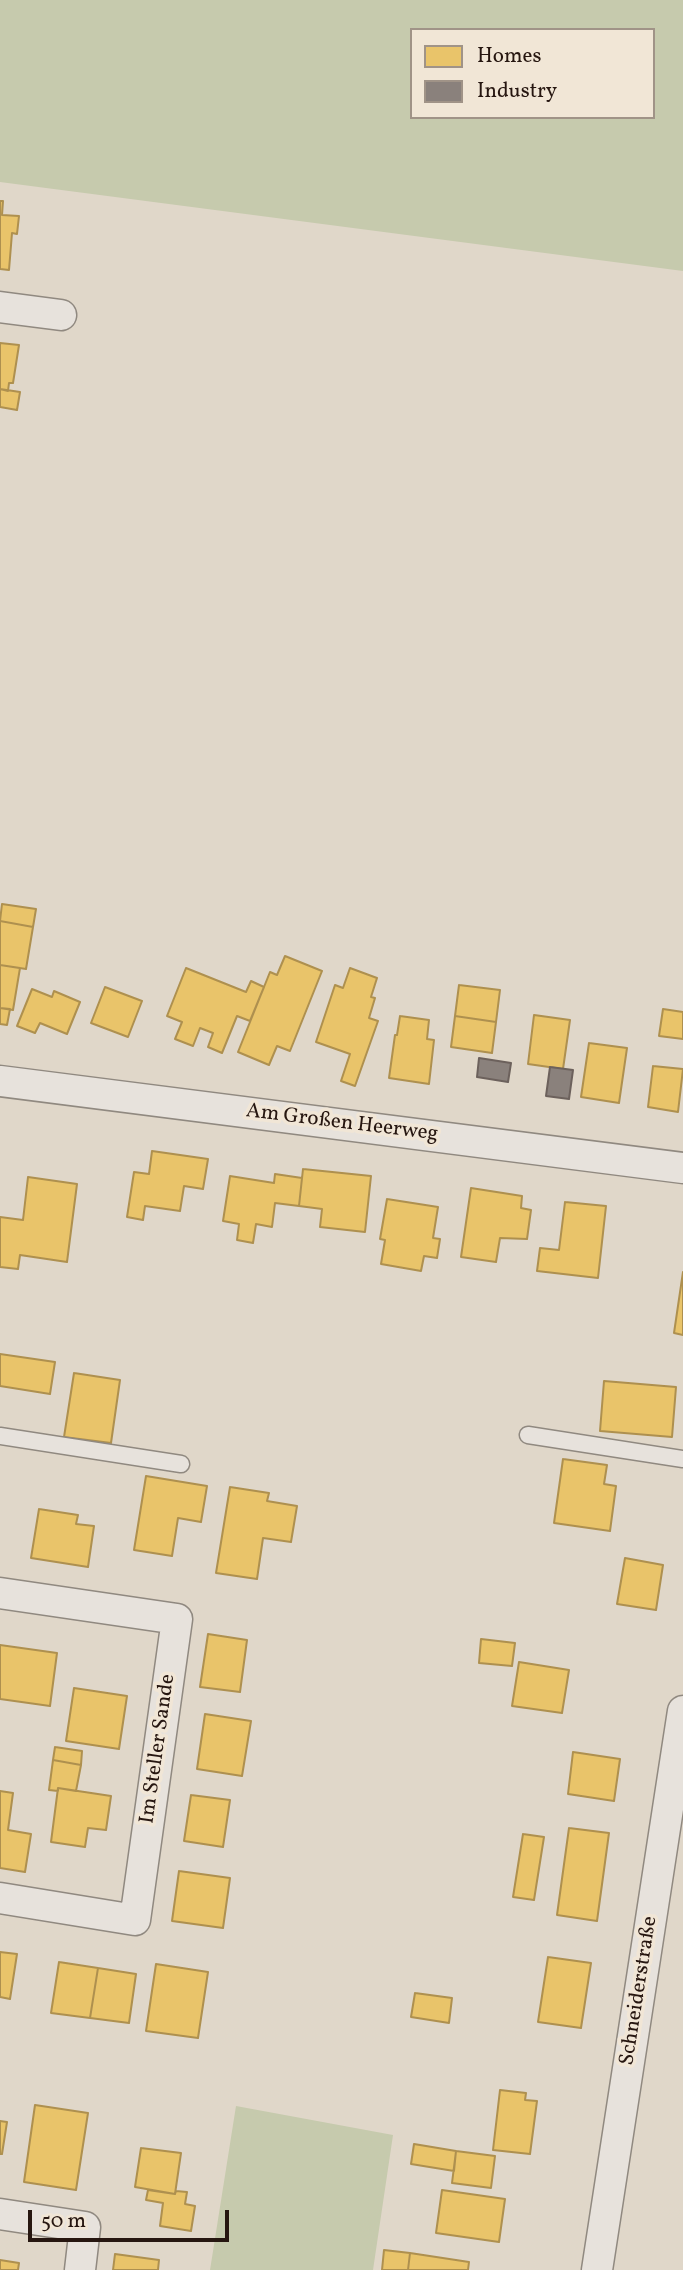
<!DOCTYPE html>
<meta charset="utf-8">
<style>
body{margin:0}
#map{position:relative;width:683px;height:2270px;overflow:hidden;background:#e0d7c9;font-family:Vollkorn,serif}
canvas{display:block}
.legend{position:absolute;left:410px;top:28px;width:245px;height:91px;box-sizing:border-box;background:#f1e6d6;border:2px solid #a09387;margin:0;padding:9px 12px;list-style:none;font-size:21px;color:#261610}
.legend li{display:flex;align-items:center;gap:14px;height:35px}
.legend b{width:35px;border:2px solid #a09387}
.scale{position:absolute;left:28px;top:2210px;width:201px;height:32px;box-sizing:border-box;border:4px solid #261610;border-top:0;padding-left:9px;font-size:21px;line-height:24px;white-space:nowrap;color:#261610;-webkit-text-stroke:5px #f1e6d6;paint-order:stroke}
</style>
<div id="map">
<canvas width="683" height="2270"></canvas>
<ul class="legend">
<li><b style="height:19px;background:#e9c46a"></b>Homes</li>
<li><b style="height:19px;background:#8a817c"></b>Industry</li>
</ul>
<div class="scale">50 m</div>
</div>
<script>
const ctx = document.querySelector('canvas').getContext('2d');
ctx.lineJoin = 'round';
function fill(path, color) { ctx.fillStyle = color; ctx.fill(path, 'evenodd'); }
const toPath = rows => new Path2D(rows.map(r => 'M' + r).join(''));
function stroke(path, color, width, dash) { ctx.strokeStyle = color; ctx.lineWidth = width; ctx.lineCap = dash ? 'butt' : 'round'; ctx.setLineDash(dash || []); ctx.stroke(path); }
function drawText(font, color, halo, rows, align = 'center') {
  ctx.font = font + ' Vollkorn,serif'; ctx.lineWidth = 7; ctx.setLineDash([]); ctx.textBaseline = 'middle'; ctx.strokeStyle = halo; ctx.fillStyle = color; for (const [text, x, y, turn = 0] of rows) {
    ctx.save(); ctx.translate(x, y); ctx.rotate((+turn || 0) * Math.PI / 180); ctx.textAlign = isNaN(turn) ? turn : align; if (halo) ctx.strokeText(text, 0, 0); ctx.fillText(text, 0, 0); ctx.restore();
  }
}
const green = toPath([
 [0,0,683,0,683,271,0,182],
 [412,30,653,30,653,117,412,117],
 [236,2106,393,2135,373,2270,210,2270]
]);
const homes = toPath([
 [0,201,3,201,2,215,19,216,17,234,12,233,9,270,0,269,0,201],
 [0,343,19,345,13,383,9,383,8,391,0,389,0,343],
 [0,389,20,392,17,410,0,407,0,389],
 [2,904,36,909,33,927,0,921,2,904],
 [0,921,33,927,26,969,0,965,0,921],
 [285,956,322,971,290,1051,277,1046,269,1065,238,1052,270,972,277,975,285,956],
 [0,965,20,968,13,1010,0,1008,0,965],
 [186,968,246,992,251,981,264,987,250,1021,237,1016,222,1053,208,1047,213,1033,200,1028,193,1046,175,1039,182,1022,167,1016,186,968],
 [350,968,377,978,371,997,375,998,369,1018,378,1021,355,1086,341,1081,350,1054,316,1042,335,985,343,988,350,968],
 [459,985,500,990,496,1022,455,1016,459,985],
 [105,987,142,1001,128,1037,91,1023,105,987],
 [32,989,52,997,54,991,80,1002,67,1034,40,1023,35,1033,17,1026,32,989],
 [0,1008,10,1009,7,1025,0,1024,0,1008],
 [663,1009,683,1012,683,1039,659,1036,663,1009],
 [534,1015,570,1020,563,1069,528,1064,534,1015],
 [400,1016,429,1020,427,1039,434,1040,429,1084,389,1078,395,1035,397,1035,400,1016],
 [455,1016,496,1022,492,1053,451,1047,455,1016],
 [589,1043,627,1048,619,1103,581,1097,589,1043],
 [653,1066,683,1069,678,1112,648,1107,653,1066],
 [152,1151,208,1159,203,1189,184,1186,180,1211,145,1206,143,1220,127,1217,134,1172,149,1174,152,1151],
 [303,1169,371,1176,365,1232,320,1227,322,1209,299,1206,303,1169],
 [275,1174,302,1178,299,1206,275,1203,272,1227,256,1224,253,1243,237,1240,239,1224,223,1221,230,1176,274,1183,275,1174],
 [28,1177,77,1184,67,1262,20,1255,18,1269,0,1267,0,1217,23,1220,28,1177],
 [471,1188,522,1196,521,1208,531,1210,527,1239,500,1238,496,1262,461,1257,471,1188],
 [387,1199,438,1207,433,1238,440,1239,437,1258,424,1256,421,1271,381,1264,385,1240,380,1239,387,1199],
 [565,1202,606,1206,598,1278,537,1271,540,1248,559,1250,565,1202],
 [683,1272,683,1335,674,1333,683,1272],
 [0,1354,55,1362,50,1394,0,1386,0,1354],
 [74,1373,120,1380,111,1443,64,1437,74,1373],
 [604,1381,676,1387,672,1437,600,1431,604,1381],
 [563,1459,607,1465,604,1484,616,1486,610,1531,554,1523,563,1459],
 [146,1476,207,1486,201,1522,178,1518,172,1556,134,1550,146,1476],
 [230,1487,269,1493,267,1501,297,1506,291,1542,263,1538,257,1579,216,1573,230,1487],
 [39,1509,78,1515,76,1524,94,1526,88,1567,31,1558,39,1509],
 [625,1558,663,1565,656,1610,617,1604,625,1558],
 [208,1634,247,1640,240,1692,200,1687,208,1634],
 [481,1639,515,1643,512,1666,479,1663,481,1639],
 [0,1645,57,1653,50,1706,0,1699,0,1645],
 [519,1662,569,1670,562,1713,512,1706,519,1662],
 [74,1688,127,1696,119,1749,66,1741,74,1688],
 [205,1714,251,1721,242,1776,197,1769,205,1714],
 [55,1747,82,1751,81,1765,53,1760,55,1747],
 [573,1752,620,1759,614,1801,568,1794,573,1752],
 [53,1760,81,1765,76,1791,58,1788,58,1791,49,1790,53,1760],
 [58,1788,111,1796,106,1830,88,1828,85,1847,51,1842,58,1788],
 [0,1791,13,1793,8,1830,31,1834,25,1872,0,1868,0,1791],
 [191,1795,230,1800,223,1847,184,1841,191,1795],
 [569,1828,609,1833,597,1921,557,1915,569,1828],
 [523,1834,544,1837,534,1900,513,1897,523,1834],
 [179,1871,230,1878,223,1928,172,1921,179,1871],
 [0,1952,17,1954,10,1999,0,1997,0,1952],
 [548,1957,591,1963,581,2028,538,2022,548,1957],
 [59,1962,98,1968,90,2018,51,2013,59,1962],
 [156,1964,208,1972,198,2038,146,2031,156,1964],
 [98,1968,136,1974,129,2023,90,2018,98,1968],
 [415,1993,452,1998,449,2023,411,2017,415,1993],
 [500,2090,526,2093,525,2100,537,2101,530,2154,493,2150,500,2090],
 [35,2105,88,2113,76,2190,24,2182,35,2105],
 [0,2121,7,2122,2,2154,0,2154,0,2121],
 [414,2144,456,2151,454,2171,411,2164,414,2144],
 [141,2148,181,2153,175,2194,135,2187,141,2148],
 [456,2151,495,2156,491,2188,452,2183,456,2151],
 [148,2190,175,2194,176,2191,187,2192,185,2204,195,2206,191,2231,160,2226,163,2203,146,2200,148,2190],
 [442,2190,505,2199,499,2242,436,2233,442,2190],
 [384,2250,410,2253,408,2270,382,2270,384,2250],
 [410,2253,469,2262,468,2270,408,2270,410,2253],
 [115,2254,159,2260,158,2270,113,2270,115,2254],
 [0,2260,19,2263,18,2270,0,2270,0,2260]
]);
const industry = toPath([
 [479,1058,511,1063,508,1082,477,1077,479,1058],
 [550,1067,573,1070,569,1099,546,1096,550,1067]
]);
const lane = toPath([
 [528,1435,683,1459],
 [0,1436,181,1464]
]);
const street = toPath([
 [0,307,61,315],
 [0,1081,683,1168],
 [0,1593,177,1619,135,1920,0,1898],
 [0,2214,85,2227,80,2270],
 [597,2270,683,1711]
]);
const streetNames = [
 ["Am Großen Heerweg",342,1124,7],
 ["Im Steller Sande",159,1749,-82],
 ["Schneiderstraße",640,1991,-81]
];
fill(green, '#c6caad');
fill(homes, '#e9c46a');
stroke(homes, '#ae904f', 2);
fill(industry, '#8a817c');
stroke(industry, '#6c615c', 2);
stroke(lane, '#908980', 19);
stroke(street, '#908980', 33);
stroke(lane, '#e7e2dc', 16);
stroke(street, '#e7e2dc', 30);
drawText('21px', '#261610', '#f1e6d6', streetNames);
</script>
